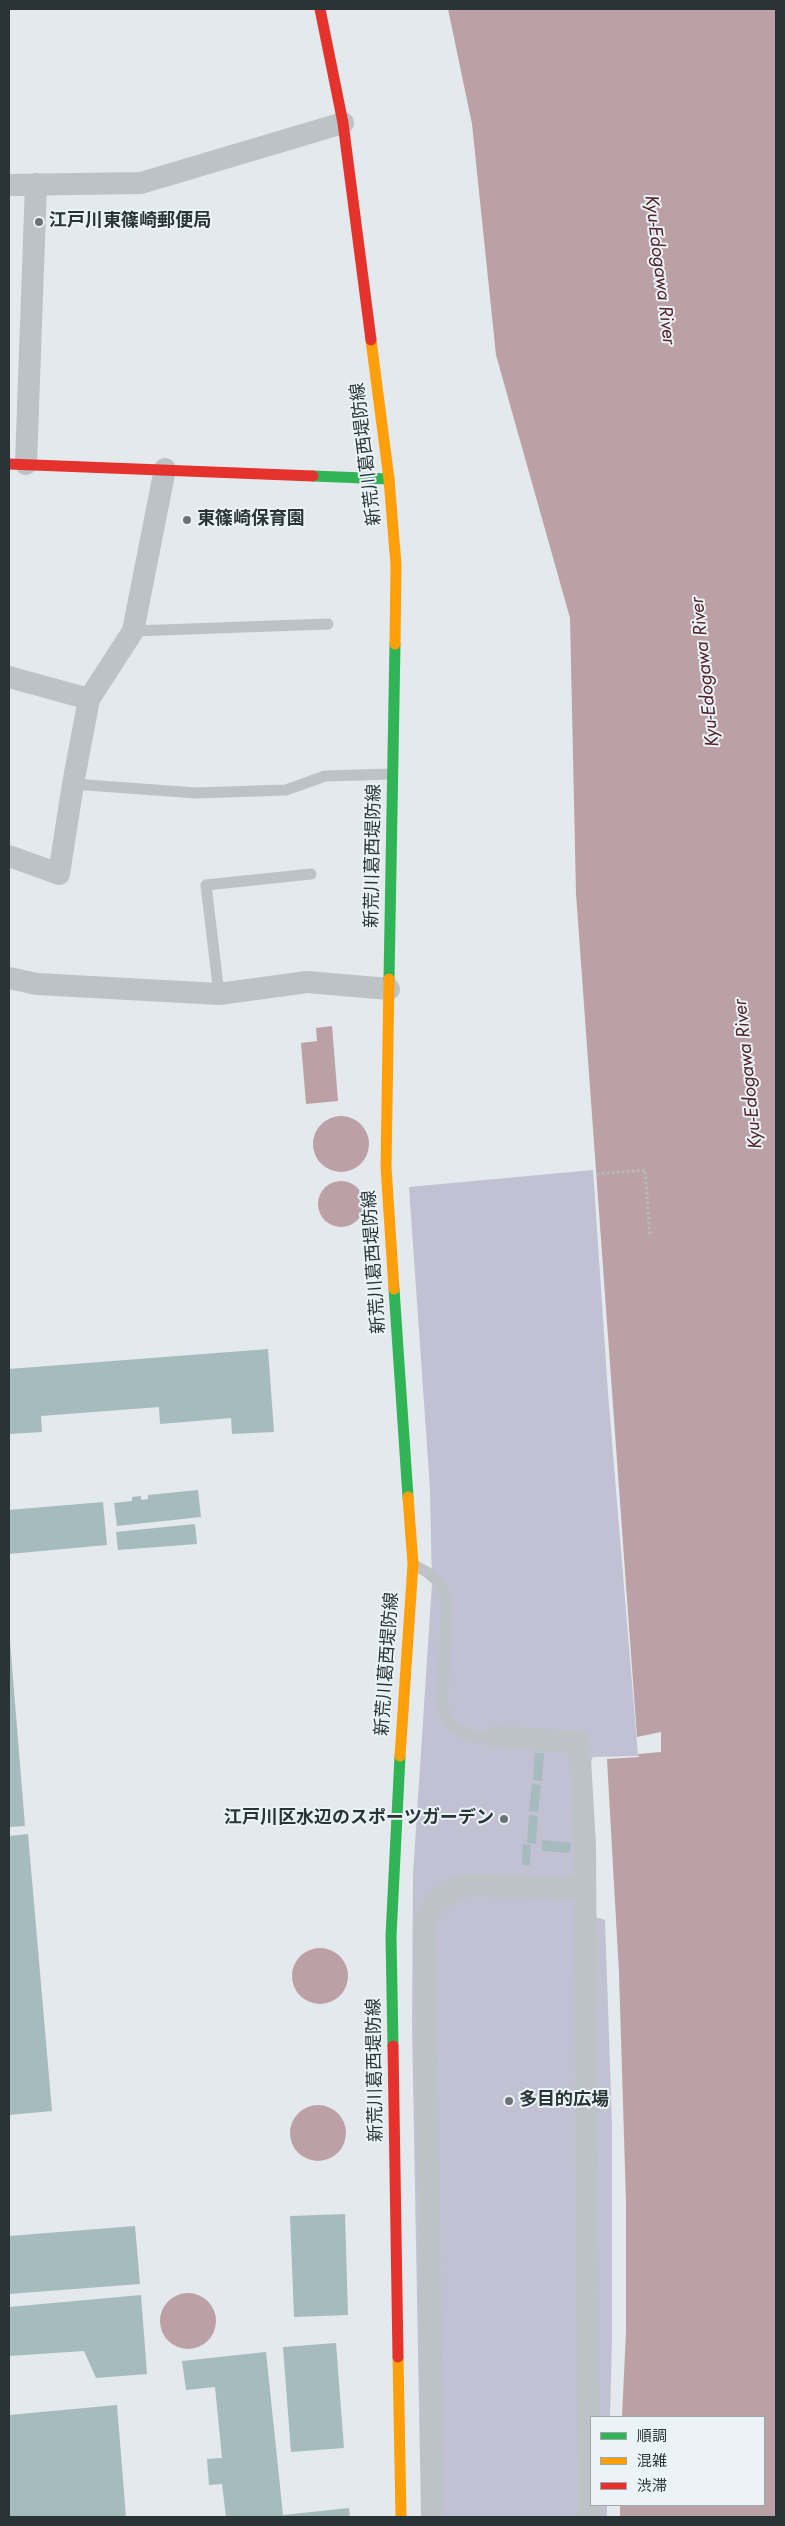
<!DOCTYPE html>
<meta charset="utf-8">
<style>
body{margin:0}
#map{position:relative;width:785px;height:2526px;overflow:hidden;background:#e3e9ec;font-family:Jost,"Noto Sans JP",sans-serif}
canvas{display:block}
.frame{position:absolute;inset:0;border:10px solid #2a3436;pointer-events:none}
.legend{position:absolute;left:590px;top:2416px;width:175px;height:90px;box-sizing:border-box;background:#ebf3f8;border:1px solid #9ea7aa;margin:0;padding:6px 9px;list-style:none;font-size:15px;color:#2a3436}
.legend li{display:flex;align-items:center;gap:10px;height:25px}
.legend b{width:25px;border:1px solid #9ea7aa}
</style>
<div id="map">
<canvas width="785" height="2526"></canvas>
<div class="frame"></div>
<ul class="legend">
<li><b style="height:6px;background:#30b455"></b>順調</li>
<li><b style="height:6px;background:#ff9f0a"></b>混雑</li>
<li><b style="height:6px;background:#e5322d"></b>渋滞</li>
</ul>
</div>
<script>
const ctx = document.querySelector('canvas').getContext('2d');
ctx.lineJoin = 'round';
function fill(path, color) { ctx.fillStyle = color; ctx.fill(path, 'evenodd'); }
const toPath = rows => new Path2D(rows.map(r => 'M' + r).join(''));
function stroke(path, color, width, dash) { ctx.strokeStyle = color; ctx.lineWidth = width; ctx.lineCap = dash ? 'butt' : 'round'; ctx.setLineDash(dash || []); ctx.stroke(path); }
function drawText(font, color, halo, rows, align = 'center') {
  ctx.font = font + ' Jost,"Noto Sans JP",sans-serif'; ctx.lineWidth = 4; ctx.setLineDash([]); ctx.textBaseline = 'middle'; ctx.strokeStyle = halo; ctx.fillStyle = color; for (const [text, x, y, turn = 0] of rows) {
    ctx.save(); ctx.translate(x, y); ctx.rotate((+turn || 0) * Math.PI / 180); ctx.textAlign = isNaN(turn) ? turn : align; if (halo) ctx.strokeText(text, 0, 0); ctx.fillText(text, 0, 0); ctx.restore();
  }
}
const green = toPath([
 [593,1170,608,1393,638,1756,593,1757,590,1763,596,1917,605,1920,612,2125,612,2338,610,2417,591,2417,591,2505,607,2505,607,2517,421,2517,412,2024,413,1875,432,1583,430,1489,409,1187]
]);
const water = toPath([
 [448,9,776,9,776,2517,620,2517,620,2505,764,2505,764,2417,622,2417,626,2332,626,2202,619,1973,607,1759,639,1757,638,1754,661,1752,661,1732,637,1737,576,894,570,618,496,355,472,124],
 [332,1026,338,1101,306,1104,301,1043,317,1041,316,1028],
 '313 1144a28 28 0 1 1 56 0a28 28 0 1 1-56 0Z',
 '318 1204a23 23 0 1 1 46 0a23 23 0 1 1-46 0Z',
 '292 1976a28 28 0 1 1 56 0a28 28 0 1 1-56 0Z',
 '290 2133a28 28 0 1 1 56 0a28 28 0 1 1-56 0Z',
 '160 2321a28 28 0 1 1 56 0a28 28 0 1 1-56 0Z'
]);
const building = toPath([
 [268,1349,274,1432,232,1434,231,1418,160,1424,159,1407,41,1416,42,1432,9,1434,9,1369],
 [198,1490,201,1517,117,1526,114,1503,132,1501,132,1497,141,1496,141,1500,148,1499,148,1495],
 [103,1502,107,1545,9,1554,9,1510],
 [195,1524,197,1544,118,1550,116,1532],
 [9,1629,25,1826,9,1827],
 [535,1753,544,1753,542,1781,533,1780],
 [532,1784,541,1785,538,1812,529,1811],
 [529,1815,538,1816,536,1844,527,1843],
 [28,1834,52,2111,9,2115,9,1836],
 [542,1840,571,1843,570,1853,542,1851],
 [523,1844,531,1845,530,1865,522,1865],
 [345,2214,348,2315,294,2317,290,2216],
 [135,2226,140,2284,9,2294,9,2236],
 [141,2295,147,2374,96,2378,84,2351,9,2356,9,2307],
 [336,2343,344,2448,291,2452,283,2347],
 [266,2352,283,2515,349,2508,350,2517,226,2517,222,2484,209,2485,207,2459,222,2458,215,2387,186,2390,182,2361],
 [117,2405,126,2517,9,2517,9,2415]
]);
const path = toPath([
 [597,1174,645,1170,650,1237]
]);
const lane = toPath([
 [133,631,328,624],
 [73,784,196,793,286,790,325,776,392,774],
 [219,994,206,885,311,874],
 [414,1565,427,1572,438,1582,447,1600,442,1707,448,1719,454,1728,462,1732,474,1737,495,1737]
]);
const street = toPath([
 [9,185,141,183,343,123],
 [26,464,36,184],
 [9,677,89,699],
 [9,856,59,874,73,784,89,699,133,631,165,469],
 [9,978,37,984,219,994,307,982,389,989],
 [495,1737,579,1742,585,1846,589,2517],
 [433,2517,425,1922,435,1903,453,1889,470,1885,585,1888]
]);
const fast = toPath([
 [313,476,389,479],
 [389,979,395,644],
 [394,1289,408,1497],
 [393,2046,391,1936,400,1756]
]);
const slow = toPath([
 [371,340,389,479,396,565,395,644],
 [389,979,386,1167,394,1289],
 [400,1756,413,1564,408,1497],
 [398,2357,401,2517]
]);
const jam = toPath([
 [320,9,343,123,371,340],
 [9,464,313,476],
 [393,2046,398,2357]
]);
const markers = [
 [39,222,5,"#6b7376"],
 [187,520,5,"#6b7376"],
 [504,1819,5,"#6b7376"],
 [509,2101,5,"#6b7376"]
];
const poiNames = [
 ["江戸川東篠崎郵便局",49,222],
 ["東篠崎保育園",197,520],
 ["江戸川区水辺のスポーツガーデン",494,1819,"right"],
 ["多目的広場",519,2101]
];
const streetNames = [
 ["新荒川葛西堤防線",367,454,-97],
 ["新荒川葛西堤防線",374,856,-89],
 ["新荒川葛西堤防線",375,1262,-94],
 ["新荒川葛西堤防線",388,1664,-86],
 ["新荒川葛西堤防線",376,2070,-91]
];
const waterNames = [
 ["Kyu-Edogawa River",659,270,83],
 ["Kyu-Edogawa River",706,672,-96],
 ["Kyu-Edogawa River",749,1074,-96]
];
fill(green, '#c1c1d3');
fill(water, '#bba0a5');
fill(building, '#a6bbbe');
stroke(path, '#b4bbbe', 3, [2.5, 2.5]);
stroke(lane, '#bcc2c5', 11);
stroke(street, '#bcc2c5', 22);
stroke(fast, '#30b455', 11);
stroke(slow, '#ff9f0a', 11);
stroke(jam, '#e5322d', 11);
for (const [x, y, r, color] of markers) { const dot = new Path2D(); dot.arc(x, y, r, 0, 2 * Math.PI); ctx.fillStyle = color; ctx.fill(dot); stroke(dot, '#ebf3f8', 2); }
drawText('bold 18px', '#2a3436', '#ebf3f8', poiNames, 'left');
drawText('18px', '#2a3436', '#ebf3f8', streetNames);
drawText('italic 19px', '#532429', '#ebf3f8', waterNames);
</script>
